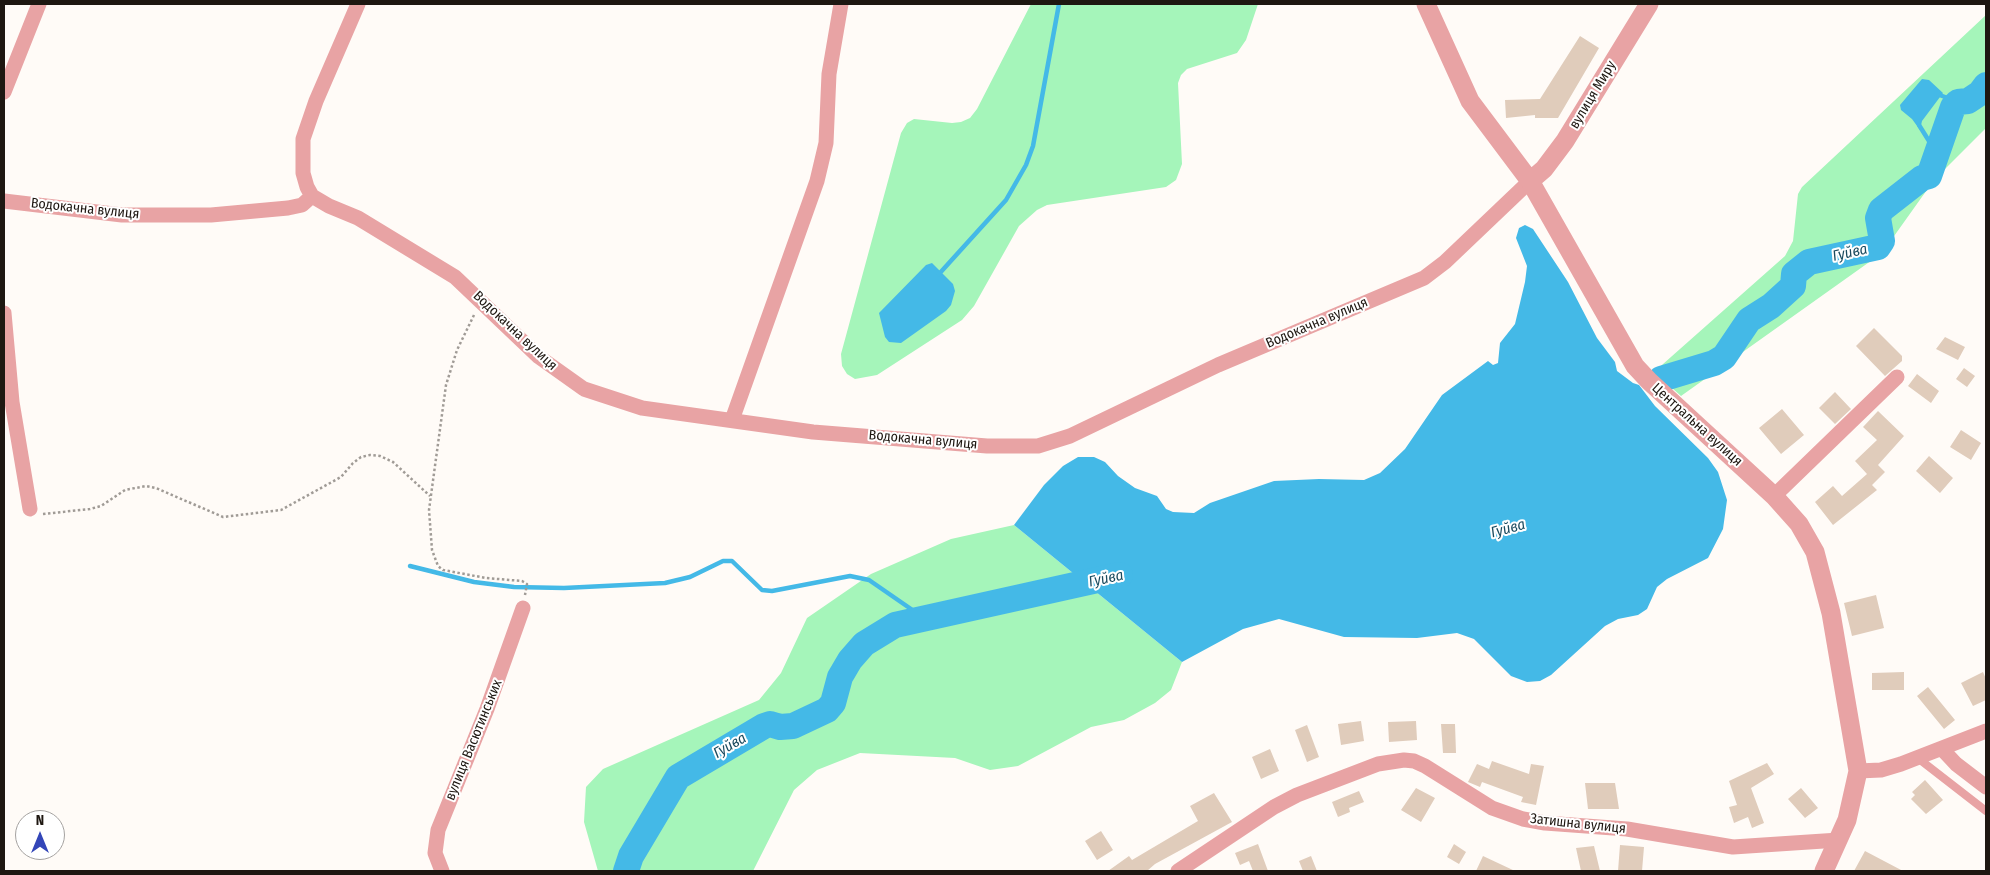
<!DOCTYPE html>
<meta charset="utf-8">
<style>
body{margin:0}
#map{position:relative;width:1990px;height:875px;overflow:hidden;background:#fffbf7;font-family:"Fira Sans Condensed",sans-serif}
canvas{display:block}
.frame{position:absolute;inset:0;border:5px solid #1e1711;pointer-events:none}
.north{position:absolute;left:15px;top:810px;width:50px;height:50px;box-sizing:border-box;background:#fff;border:1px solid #a5a2a0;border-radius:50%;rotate:0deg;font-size:14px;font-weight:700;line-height:20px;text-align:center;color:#1e1711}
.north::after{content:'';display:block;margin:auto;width:18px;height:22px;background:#3346b8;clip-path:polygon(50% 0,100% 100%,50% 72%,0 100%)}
</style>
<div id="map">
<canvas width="1990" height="875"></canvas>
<div class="frame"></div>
<div class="north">N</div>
</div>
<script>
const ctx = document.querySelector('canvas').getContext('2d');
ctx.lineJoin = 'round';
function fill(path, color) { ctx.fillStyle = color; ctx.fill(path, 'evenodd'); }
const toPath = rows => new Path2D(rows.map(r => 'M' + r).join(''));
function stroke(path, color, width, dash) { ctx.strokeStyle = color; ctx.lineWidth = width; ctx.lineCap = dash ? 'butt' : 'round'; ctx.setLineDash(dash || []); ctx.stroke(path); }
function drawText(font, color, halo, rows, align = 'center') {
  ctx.font = font + ' "Fira Sans Condensed",sans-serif'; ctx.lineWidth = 4; ctx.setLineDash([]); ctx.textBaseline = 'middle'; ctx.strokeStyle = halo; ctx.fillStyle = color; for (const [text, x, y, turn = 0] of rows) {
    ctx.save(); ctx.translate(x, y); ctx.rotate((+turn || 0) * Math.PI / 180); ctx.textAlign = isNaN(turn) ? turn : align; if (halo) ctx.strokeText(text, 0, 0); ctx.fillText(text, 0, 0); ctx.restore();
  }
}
const green = toPath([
 [1031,4,1258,4,1246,40,1237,53,1187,69,1181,75,1178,83,1182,164,1176,180,1166,187,1047,205,1037,210,1019,226,974,306,962,320,877,375,855,379,847,374,842,366,841,354,901,133,907,123,914,119,952,123,961,122,970,118,977,109],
 [1986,15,1986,128,1934,180,1882,253,1681,396,1654,372,1785,256,1793,241,1798,194,1802,187],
 [1014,525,1182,662,1171,690,1155,703,1124,720,1091,727,1018,766,990,770,955,758,860,753,817,770,794,790,753,871,598,871,584,822,586,787,603,769,759,700,781,673,807,618,871,574,951,539]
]);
const water = toPath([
 [1922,79,1929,80,1943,93,1922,121,1920,130,1912,119,1901,110,1900,105],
 [1525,225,1533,229,1568,282,1597,338,1615,362,1617,371,1633,383,1639,385,1655,406,1708,458,1718,472,1727,500,1723,529,1708,558,1667,579,1657,587,1647,609,1638,615,1618,619,1605,626,1551,675,1540,681,1527,682,1511,676,1474,639,1457,633,1417,638,1344,637,1279,619,1243,629,1182,662,1014,525,1044,485,1063,466,1078,457,1094,457,1105,462,1118,476,1135,488,1157,496,1166,509,1173,512,1194,513,1210,503,1274,481,1319,479,1364,480,1380,473,1405,449,1442,395,1488,361,1493,365,1498,363,1500,343,1515,324,1525,282,1527,266,1516,238,1519,228],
 [932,263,953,284,955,291,951,305,946,311,901,343,889,342,885,337,879,313,926,265]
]);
const stream = toPath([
 [1937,94,1958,102],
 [1919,125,1929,141,1938,142],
 [939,274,1006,200,1026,165,1033,146,1059,4],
 [410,566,474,582,514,587,564,588,665,583,690,577,723,561,732,561,762,590,772,591,850,576,869,580,924,618]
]);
const river = toPath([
 [1661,379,1714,363,1724,357,1749,320,1771,306,1793,286,1794,274,1809,262,1878,247,1882,241,1878,218,1881,210,1922,178,1929,176,1953,107,1958,102,1968,101,1980,93,1986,85],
 [626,871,631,856,678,777,764,726,770,724,780,727,793,726,827,710,833,703,840,677,850,660,864,644,895,625,1120,575]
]);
const building = toPath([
 [1580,36,1599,48,1558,118,1535,118,1535,115,1506,118,1505,100,1540,99],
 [1874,328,1902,356,1902,361,1885,376,1856,346],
 [1945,337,1965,347,1958,360,1936,349],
 [1964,368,1975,376,1967,387,1956,379],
 [1917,374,1939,391,1931,403,1908,386],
 [1835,392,1851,409,1835,424,1819,408],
 [1782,409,1804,435,1781,454,1759,428],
 [1878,411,1904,436,1878,465,1885,472,1872,485,1877,490,1833,525,1815,502,1833,486,1842,496,1867,474,1855,461,1877,440,1863,427],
 [1961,430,1981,443,1971,460,1950,447],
 [1929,456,1953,478,1940,493,1916,471],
 [1876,595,1884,628,1852,636,1844,603],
 [1904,672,1904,690,1872,690,1872,673],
 [1983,672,1986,679,1986,700,1973,706,1961,683],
 [1928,687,1955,720,1944,729,1917,696],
 [1361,721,1364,741,1341,745,1338,724],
 [1416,721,1417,740,1389,742,1388,722],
 [1441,724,1455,724,1456,753,1443,753],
 [1307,725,1319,757,1307,762,1295,730],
 [1270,749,1279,771,1261,779,1252,757],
 [1492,761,1529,774,1531,764,1544,766,1536,805,1521,802,1523,797,1482,782,1480,787,1468,782,1477,764,1489,769],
 [1767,763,1774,774,1751,788,1764,823,1752,828,1748,817,1734,823,1729,807,1737,805,1729,781],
 [1925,780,1943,800,1926,814,1911,799,1915,795,1912,792],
 [1585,783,1615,783,1619,809,1588,809],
 [1416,788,1435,798,1421,822,1401,810],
 [1801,788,1818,808,1805,818,1788,799],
 [1359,791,1364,802,1349,808,1350,812,1338,817,1332,802],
 [1214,793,1232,822,1155,864,1147,871,1108,871,1129,856,1132,860,1198,821,1190,806],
 [1101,831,1113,850,1097,860,1085,841],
 [1258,844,1268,871,1253,871,1249,861,1240,865,1235,853],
 [1454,844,1466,852,1459,864,1447,857],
 [1620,845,1644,847,1642,871,1618,871],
 [1594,846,1600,871,1581,871,1576,848],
 [1865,851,1903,871,1854,871],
 [1311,856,1317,871,1303,871,1299,861],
 [1483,856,1515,871,1476,871]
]);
const path = toPath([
 [474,315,457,350,446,385,429,510,432,550,438,566,443,570,486,578,522,581,527,584,525,595],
 [43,514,90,509,101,506,125,490,146,486,156,488,223,517,281,510,341,477,353,463,361,457,370,455,380,456,393,462,430,496]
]);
const service = toPath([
 [1919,759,1986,811]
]);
const minor = toPath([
 [358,4,316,101,303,139,303,173,307,187,312,196,329,206,358,218,455,277,539,357,584,389,642,408,813,432,987,446,1038,446,1070,436,1218,365,1424,278,1445,262,1530,181],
 [4,92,39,4],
 [4,201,122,215,211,215,288,208,302,205,312,196],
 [4,313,12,402,30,509],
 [732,420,817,181,826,143,829,74,841,4],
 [1774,496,1897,377],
 [1942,749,1956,764,1986,787],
 [1858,771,1881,770,1901,764,1986,731],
 [442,871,435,853,438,830,487,709,523,608],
 [1178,871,1274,807,1297,795,1378,764,1404,760,1414,761,1425,766,1492,808,1523,819,1545,823,1627,829,1733,847,1839,840]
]);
const tertiary = toPath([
 [1426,4,1470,101,1530,181,1635,366,1649,381,1774,496,1799,524,1815,552,1831,613,1858,771,1847,820,1824,871],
 [1530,181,1544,169,1565,141,1649,4]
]);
const streetNames = [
 ["вулиця Миру",1593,95,-59],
 ["Водокачна вулиця",85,209,6],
 ["Водокачна вулиця",1317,323,-23],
 ["Водокачна вулиця",515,331,43],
 ["Центральна вулиця",1697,425,42],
 ["Водокачна вулиця",923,440,5],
 ["вулиця Васютинських",474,740,-68],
 ["Затишна вулиця",1578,824,6]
];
const waterNames = [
 ["Гуйва",1850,253,-13],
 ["Гуйва",1508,529,-15],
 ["Гуйва",1106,579,-12],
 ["Гуйва",730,746,-30]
];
fill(green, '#a5f5ba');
fill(water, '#44b9e7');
stroke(stream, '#44b9e7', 4.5);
stroke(river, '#44b9e7', 26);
fill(building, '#e0ccbb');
stroke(path, '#a09b96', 2.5, [2.5, 2.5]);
stroke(service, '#e8a3a4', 8);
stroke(minor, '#e8a3a4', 15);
stroke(tertiary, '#e8a3a4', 19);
drawText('14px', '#1e1711', '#fff', streetNames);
drawText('italic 15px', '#1b4b5f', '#fff', waterNames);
</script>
